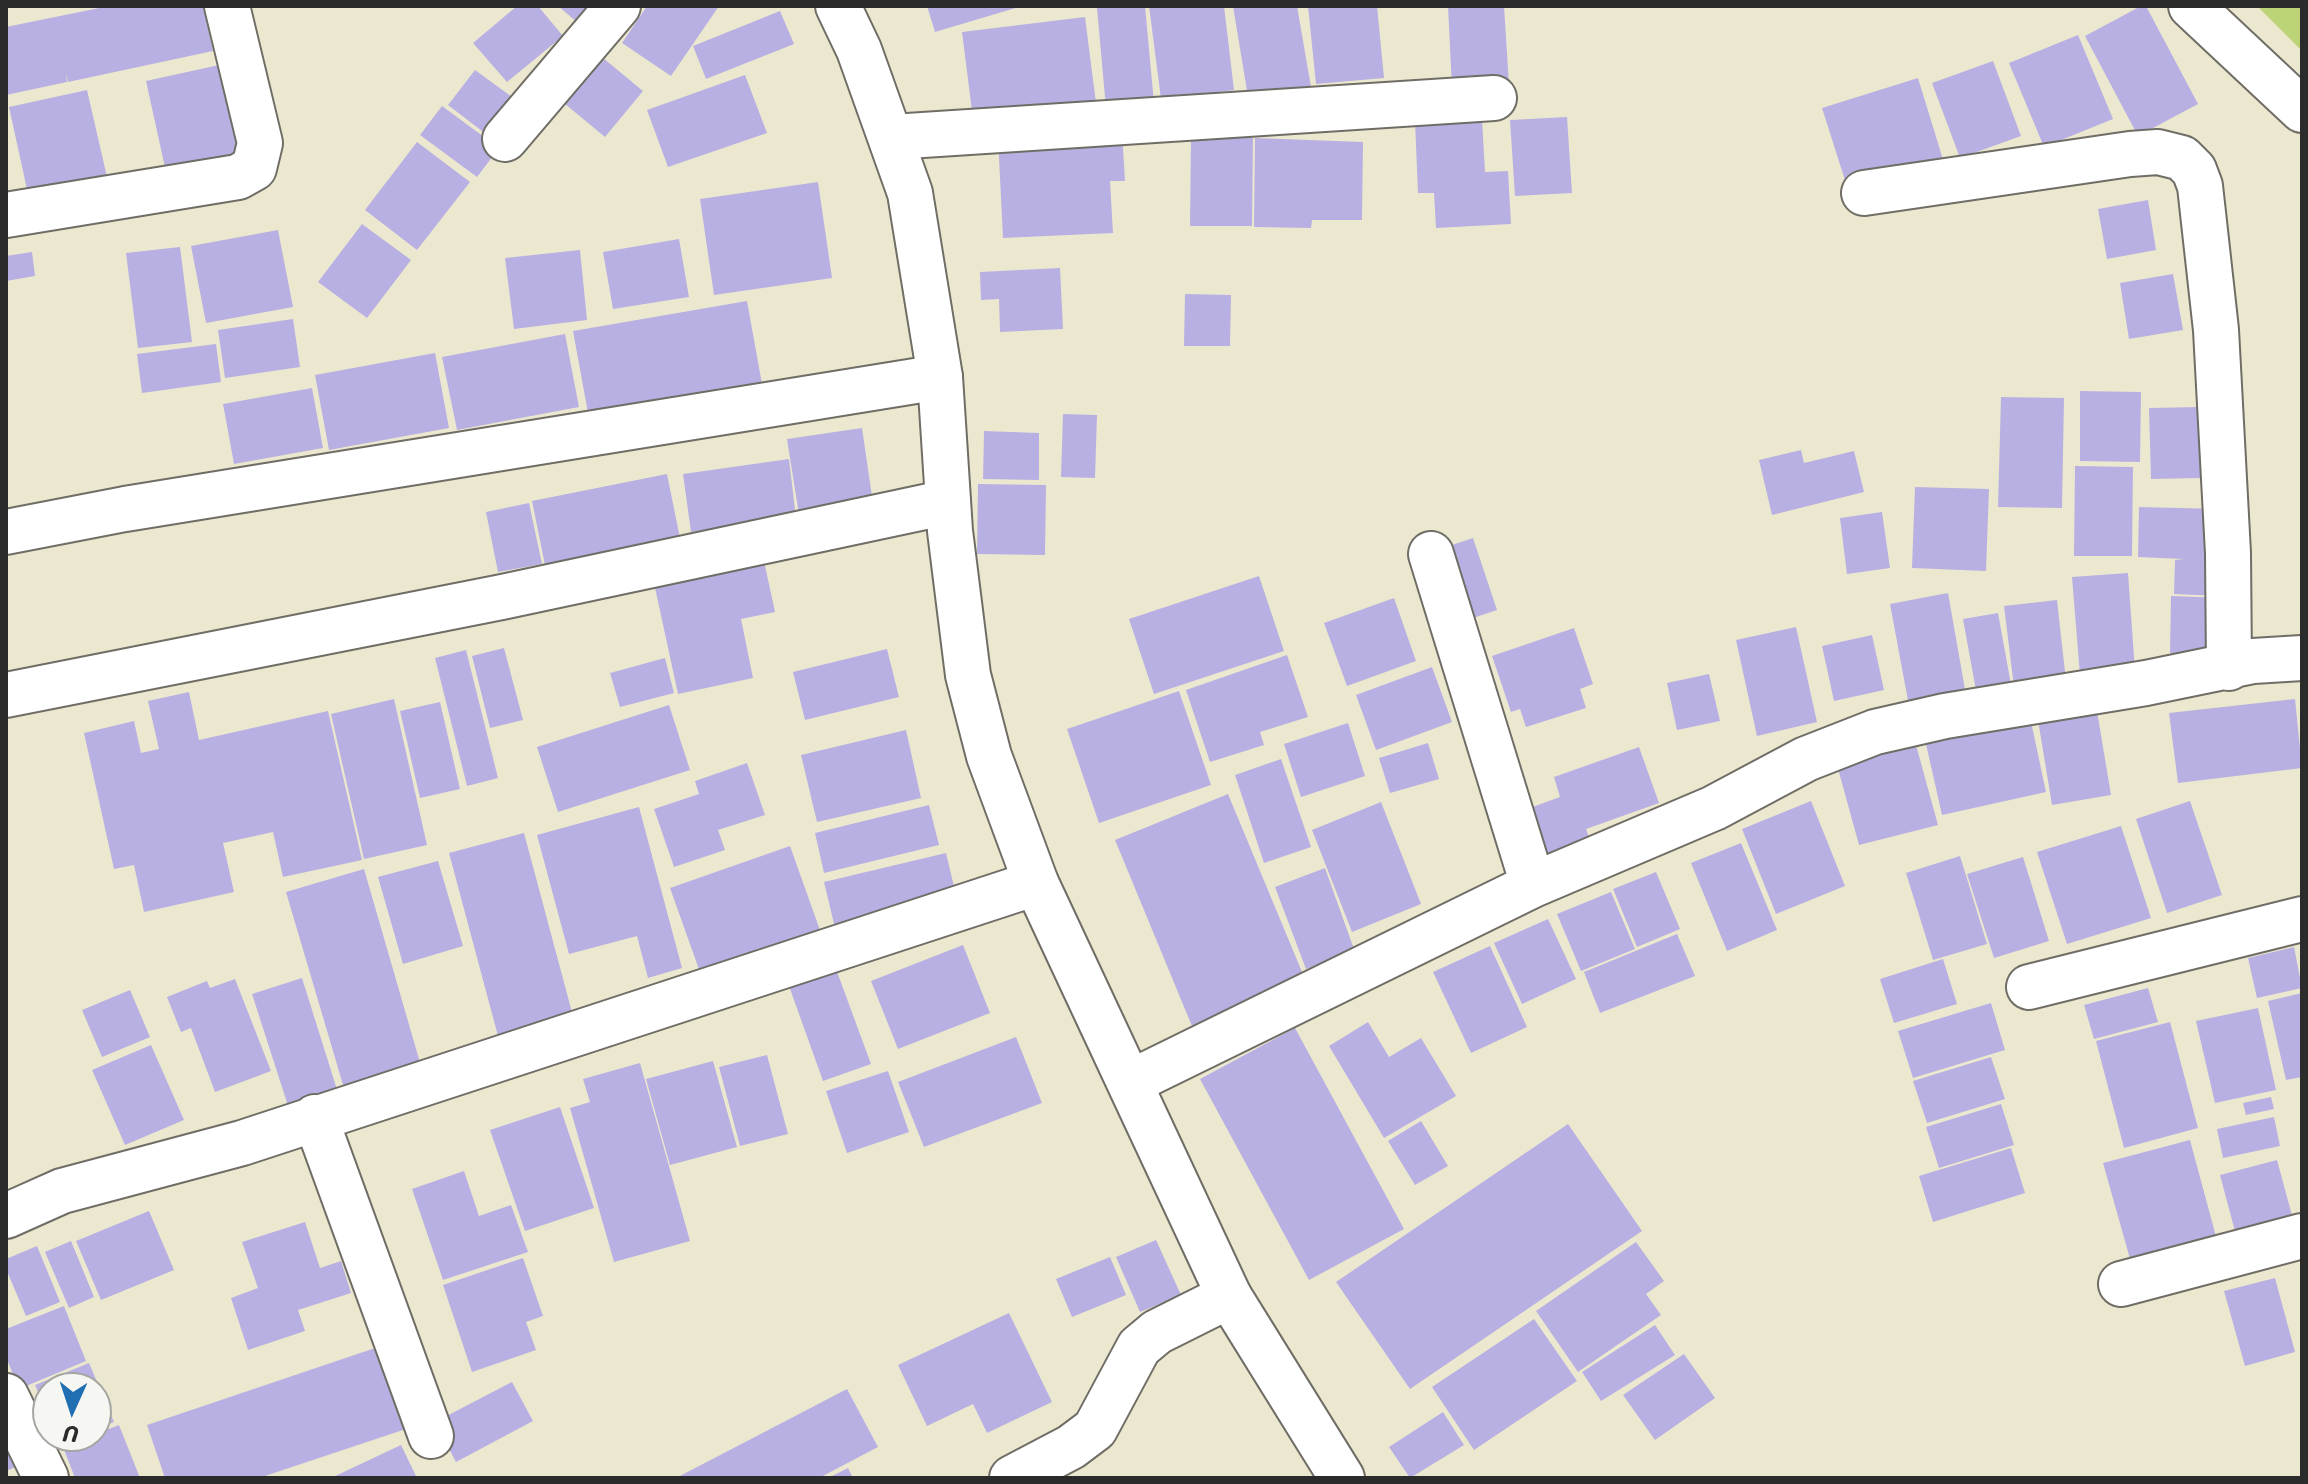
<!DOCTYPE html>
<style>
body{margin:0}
#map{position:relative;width:2308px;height:1484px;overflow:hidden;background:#ece8d0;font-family:Sriracha,sans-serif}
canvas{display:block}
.frame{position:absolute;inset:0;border:8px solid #2b2b2b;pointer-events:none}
.north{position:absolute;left:32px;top:1372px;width:80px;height:80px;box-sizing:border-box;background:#f6f6f2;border:2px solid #a5a5a2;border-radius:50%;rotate:183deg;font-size:22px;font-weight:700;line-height:32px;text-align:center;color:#2b2b2b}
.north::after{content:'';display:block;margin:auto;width:28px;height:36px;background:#1f6fb2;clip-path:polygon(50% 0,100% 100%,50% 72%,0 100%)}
</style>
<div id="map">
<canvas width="2308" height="1484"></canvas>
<div class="frame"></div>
<div class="north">U</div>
</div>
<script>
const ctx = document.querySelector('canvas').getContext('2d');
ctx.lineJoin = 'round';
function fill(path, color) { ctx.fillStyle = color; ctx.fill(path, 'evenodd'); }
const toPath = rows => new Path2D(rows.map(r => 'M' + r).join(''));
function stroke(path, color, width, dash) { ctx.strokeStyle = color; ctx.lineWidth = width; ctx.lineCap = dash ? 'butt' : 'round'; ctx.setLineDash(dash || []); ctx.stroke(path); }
const green = toPath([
 [2257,6,2302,6,2302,51]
]);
const building = toPath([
 [109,6,203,6,213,51,68,82,66,73,67,82,6,95,6,27],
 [517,6,538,6,563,36,507,82,473,43],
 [558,6,603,6,584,28],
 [647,6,719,6,671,76,622,43],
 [927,6,1019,6,1019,7,935,32],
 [1145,6,1154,103,1106,108,1097,8],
 [1149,6,1224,6,1234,90,1161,99],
 [1233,6,1297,6,1311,87,1248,97],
 [1308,6,1377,6,1384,78,1316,84],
 [1448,6,1504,6,1509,85,1452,88],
 [2141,6,2146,6,2198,104,2138,136,2085,36],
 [780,11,794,44,706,79,693,46],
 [1085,17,1097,111,974,127,962,32],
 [2078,35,2113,119,2044,147,2009,63],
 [591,48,643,91,605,137,553,94],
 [1993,61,2021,136,1960,158,1932,83],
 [219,65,239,156,166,172,146,81],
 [475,70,523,105,495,141,448,105],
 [745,75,767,133,668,167,647,110],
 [1918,78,1945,166,1850,196,1822,108],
 [87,90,107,177,28,194,9,107],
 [442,106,499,148,477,177,420,135],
 [1567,117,1572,193,1515,196,1510,120],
 [1482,119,1485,172,1508,171,1511,224,1436,228,1434,193,1418,193,1415,121],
 [1122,131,1125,181,1110,181,1113,233,1003,238,998,138],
 [1191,138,1253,138,1252,226,1190,226],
 [1255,138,1363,142,1362,220,1312,220,1311,228,1254,227],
 [417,142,470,182,417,250,365,210],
 [818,182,832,278,714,295,700,199],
 [2148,200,2156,250,2107,259,2098,209],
 [362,224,411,260,367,318,318,282],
 [278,230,293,307,206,323,191,246],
 [679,239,689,297,613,309,603,252],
 [180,247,192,342,138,348,126,253],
 [580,250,587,320,514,329,505,258],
 [32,252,35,276,6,281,6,256],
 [1060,268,1063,329,1000,332,999,299,981,300,980,272],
 [2173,274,2183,330,2129,339,2120,283],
 [1185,294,1231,295,1230,346,1184,346],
 [747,301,762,384,588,413,573,331],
 [293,319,300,367,225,378,218,330],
 [565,334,579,407,457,430,442,357],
 [216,344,221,382,142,393,137,354],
 [435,353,449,428,329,450,315,375],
 [312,388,323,448,234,464,223,404],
 [2080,391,2141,392,2140,462,2080,461],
 [2001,397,2064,398,2062,508,1998,507],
 [2199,407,2201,478,2151,479,2149,408],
 [1063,414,1097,415,1095,478,1061,477],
 [862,428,874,510,800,521,787,439],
 [984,431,1039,433,1039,480,983,479],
 [1801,450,1804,463,1854,451,1864,492,1772,515,1759,460],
 [789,459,796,518,691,532,683,474],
 [2075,466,2133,467,2132,556,2074,556],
 [667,474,682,548,547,575,532,501],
 [978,484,1046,485,1045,555,977,554],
 [1915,487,1989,489,1986,571,1912,568],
 [529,503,542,564,498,572,486,512],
 [2139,507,2219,509,2221,596,2174,594,2175,560,2184,559,2138,557],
 [1882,512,1890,568,1847,574,1840,518],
 [1473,538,1497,610,1458,623,1434,551],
 [764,561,775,612,741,619,753,678,678,694,654,583],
 [2128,573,2135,671,2080,675,2072,577],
 [1259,576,1284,651,1154,694,1129,619],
 [1948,593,1966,695,1909,706,1890,604],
 [2171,596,2224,598,2222,655,2170,653],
 [1394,598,1416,661,1347,686,1324,623],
 [2057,600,2066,681,2014,687,2004,606],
 [1998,613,2012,690,1977,696,1963,619],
 [1796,627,1817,722,1757,736,1736,640],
 [1574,628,1593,684,1580,689,1586,708,1526,727,1520,709,1511,712,1492,656],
 [1872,635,1884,690,1834,701,1822,646],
 [504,648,523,720,490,728,472,656],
 [887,649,899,697,805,720,793,672],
 [466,650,498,778,467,786,435,658],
 [1287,655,1308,717,1260,732,1264,745,1210,762,1186,690],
 [665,658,674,693,620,707,610,673],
 [1432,667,1452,722,1376,750,1356,695],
 [1709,674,1720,721,1677,730,1667,683],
 [1179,691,1211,785,1099,823,1067,729],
 [189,692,199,740,328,711,362,860,283,877,273,832,223,843,234,892,144,912,134,865,114,869,84,733,134,721,141,753,159,749,148,701],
 [394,699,427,845,364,859,331,714],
 [2295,699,2302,768,2178,783,2169,713],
 [440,702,460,789,420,798,400,711],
 [669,705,690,770,558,812,537,747],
 [2096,705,2111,795,2052,805,2037,714],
 [2029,712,2046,792,1942,815,1924,735],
 [1348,723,1365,776,1301,797,1284,744],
 [906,730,921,798,817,822,801,755],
 [1428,743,1439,779,1390,793,1379,758],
 [1916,745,1938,825,1859,845,1837,765],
 [1639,747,1659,803,1586,829,1591,843,1545,859,1527,809,1560,797,1554,777],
 [1281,759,1311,847,1264,863,1235,775],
 [747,763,765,815,718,830,725,850,674,867,654,809,699,794,695,781],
 [1228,794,1307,984,1194,1031,1115,840],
 [1811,801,1845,886,1776,914,1742,829],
 [2190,801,2222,895,2167,913,2136,819],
 [1381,802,1421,904,1352,932,1312,830],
 [929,805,939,845,824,873,815,833],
 [639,807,682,968,648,978,637,936,569,954,537,835],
 [2121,826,2151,918,2067,944,2037,852],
 [524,833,577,1031,502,1051,449,853],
 [1741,843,1777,930,1727,951,1691,863],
 [790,846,821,933,701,975,670,888],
 [946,853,957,899,835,928,824,882],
 [1960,856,1987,944,1933,960,1906,873],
 [2023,857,2049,941,1994,958,1967,874],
 [438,861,463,946,403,964,378,877],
 [1325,868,1355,952,1306,969,1275,887],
 [364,869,423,1073,346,1095,286,892],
 [1656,872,1680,929,1637,947,1613,889],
 [1611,892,1635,949,1581,971,1557,914],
 [1548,919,1576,979,1522,1004,1494,943],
 [1677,934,1695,976,1600,1013,1584,972],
 [963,945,990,1013,898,1049,871,981],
 [1490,946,1527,1027,1471,1053,1433,972],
 [2294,947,2302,988,2257,998,2248,958],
 [1943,959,1957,1004,1894,1023,1880,979],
 [836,969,871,1064,823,1081,789,986],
 [302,978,339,1096,290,1112,252,994],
 [235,979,271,1071,215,1092,191,1028,181,1032,167,997,207,981,210,988],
 [2148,988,2158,1022,2094,1039,2084,1005],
 [130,990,150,1037,102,1057,82,1010],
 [2302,993,2302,1077,2286,1080,2268,1001],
 [1991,1003,2005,1050,1913,1078,1898,1031],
 [2258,1008,2276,1090,2215,1103,2196,1021],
 [1368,1022,1389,1057,1421,1038,1456,1096,1384,1138,1329,1046],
 [2170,1022,2198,1128,2124,1148,2096,1041],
 [1295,1028,1404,1229,1309,1280,1200,1079],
 [1016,1037,1042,1103,924,1147,898,1082],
 [151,1045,184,1120,125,1145,92,1070],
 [767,1055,788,1134,740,1146,719,1067],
 [1991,1057,2005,1099,1927,1123,1913,1081],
 [713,1061,737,1147,670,1165,646,1079],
 [640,1063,690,1241,614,1262,570,1108,590,1102,583,1079],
 [888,1071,909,1132,847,1153,826,1091],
 [2271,1097,2274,1109,2246,1115,2243,1103],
 [2001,1104,2014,1145,1939,1168,1926,1127],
 [560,1107,594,1208,525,1231,490,1130],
 [2274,1117,2280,1146,2223,1158,2217,1129],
 [1421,1121,1448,1166,1415,1185,1388,1141],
 [1568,1124,1642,1231,1410,1389,1336,1282],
 [2190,1140,2218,1244,2132,1266,2103,1163],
 [2011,1148,2025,1193,1933,1222,1919,1176],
 [2277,1160,2293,1219,2236,1235,2220,1175],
 [464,1171,479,1216,511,1205,528,1252,443,1280,412,1189],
 [149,1211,174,1270,101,1300,76,1241],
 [305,1222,320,1268,341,1261,351,1293,298,1310,305,1331,248,1350,231,1298,258,1288,242,1242],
 [1156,1240,1181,1295,1140,1312,1116,1257],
 [71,1241,94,1297,69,1308,45,1252],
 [1636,1242,1664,1281,1646,1294,1661,1315,1578,1372,1536,1311],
 [37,1246,60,1302,26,1316,6,1269,6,1259],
 [1110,1257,1126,1295,1072,1317,1056,1279],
 [523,1258,543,1316,526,1322,536,1350,472,1372,443,1285],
 [2275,1278,2295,1352,2245,1366,2224,1291],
 [64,1306,86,1361,19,1389,6,1357,6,1329],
 [1009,1313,1052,1402,987,1433,973,1404,927,1426,898,1365],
 [1534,1319,1577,1381,1474,1450,1432,1387],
 [1655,1325,1675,1355,1601,1401,1582,1372],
 [384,1345,412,1427,259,1478,165,1478,147,1425],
 [1684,1354,1715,1398,1655,1440,1623,1395],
 [89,1363,114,1422,96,1429,96,1388,48,1388,48,1416,35,1385],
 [512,1382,533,1421,456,1462,435,1422],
 [847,1389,878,1447,819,1478,676,1478],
 [1443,1412,1464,1445,1410,1478,1389,1447],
 [119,1425,140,1478,75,1478,63,1447],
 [6,1436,20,1465,6,1471],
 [401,1445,417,1478,331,1478],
 [848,1468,853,1478,828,1478]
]);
const minor = toPath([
 [2191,6,2302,110],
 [892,137,1494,98],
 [505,139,618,6],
 [1864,193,2130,154,2158,152,2182,158,2194,170,2200,186,2216,330,2228,553,2229,668],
 [6,215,238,177,254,168,260,143,227,6],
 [6,532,125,509,940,377],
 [1431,554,1533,885],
 [6,695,502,597,948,502],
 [2029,987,2302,919],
 [1131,1082,1533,885,1714,808,1806,759,1875,732,1945,716,2146,683,2253,661,2302,658],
 [315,1117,431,1436],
 [6,1216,62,1191,242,1143,1036,883],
 [2121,1284,2302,1236],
 [6,1396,46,1478],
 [1012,1478,1071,1447,1095,1429,1139,1347,1157,1332,1229,1296]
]);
const highway = toPath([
 [838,6,859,50,910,193,940,377,950,531,968,675,989,756,1036,883,1229,1296,1342,1478]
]);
fill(green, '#bcd377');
fill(building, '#b8b0e2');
stroke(minor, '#6f6d65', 48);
stroke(highway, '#6f6d65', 48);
stroke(minor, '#fff', 44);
stroke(highway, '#fff', 44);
</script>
